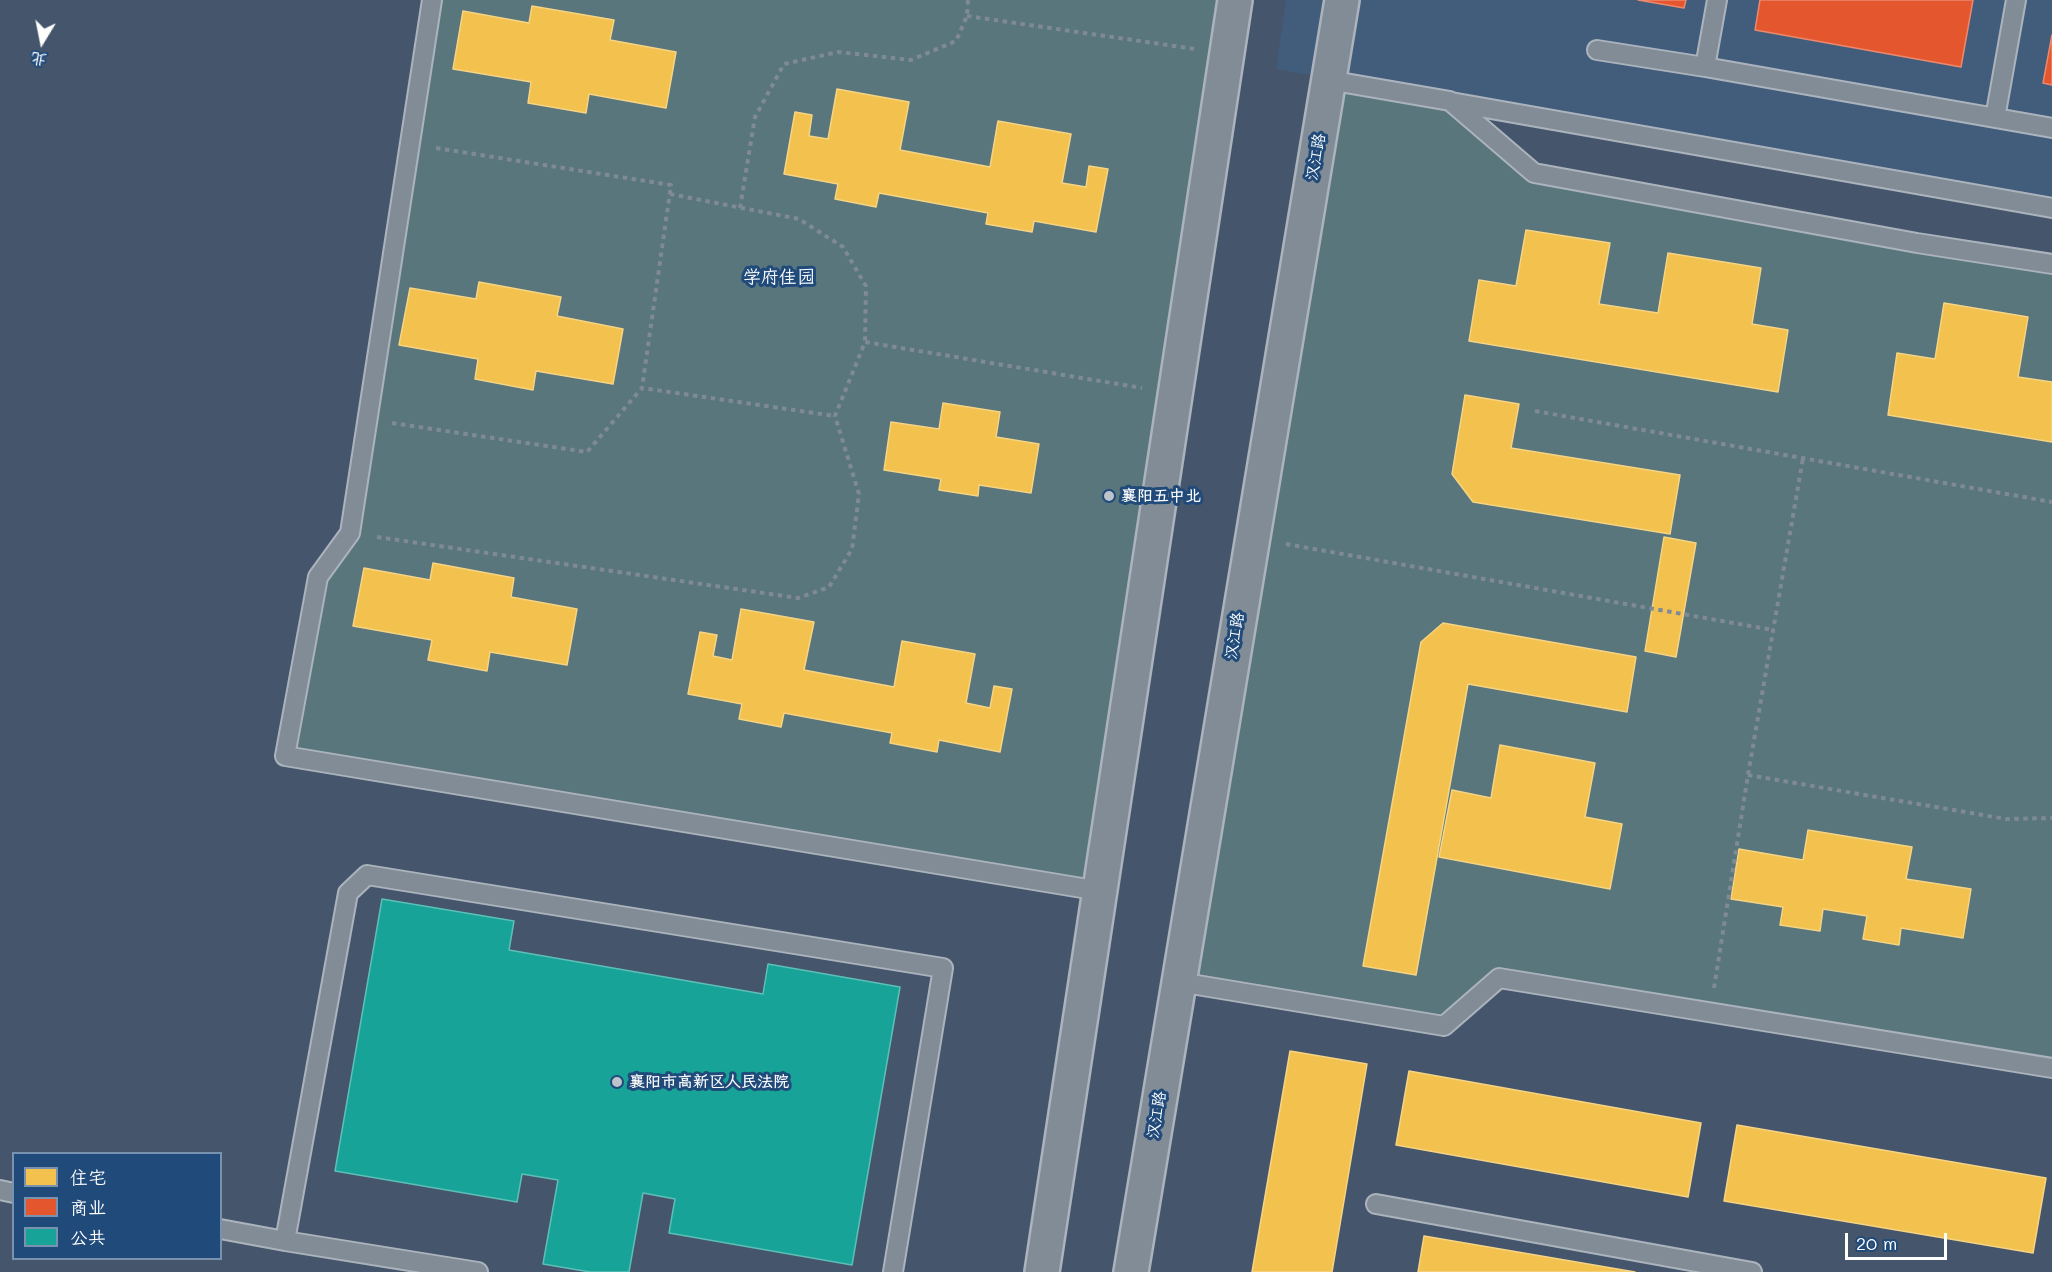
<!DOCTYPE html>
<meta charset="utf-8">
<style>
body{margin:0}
#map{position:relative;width:2052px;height:1272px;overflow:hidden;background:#45566c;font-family:Mali,"LXGW WenKai TC",sans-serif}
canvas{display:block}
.legend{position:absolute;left:12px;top:1152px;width:210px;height:108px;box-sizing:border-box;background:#1f4a7a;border:2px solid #7992af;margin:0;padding:8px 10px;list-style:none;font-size:18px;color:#fff}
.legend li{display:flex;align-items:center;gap:12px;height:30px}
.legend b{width:30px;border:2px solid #7992af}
.north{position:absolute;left:12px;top:12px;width:60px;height:60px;-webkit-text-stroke:4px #1f4a7a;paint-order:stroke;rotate:190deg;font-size:16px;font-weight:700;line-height:24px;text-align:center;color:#fff}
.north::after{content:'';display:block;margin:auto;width:21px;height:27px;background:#fff;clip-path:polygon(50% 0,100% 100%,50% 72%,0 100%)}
.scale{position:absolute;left:1845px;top:1233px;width:102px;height:27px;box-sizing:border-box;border:3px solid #fff;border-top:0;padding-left:8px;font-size:18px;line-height:21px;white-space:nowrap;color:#fff;-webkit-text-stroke:4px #1f4a7a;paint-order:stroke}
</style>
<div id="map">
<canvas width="2052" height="1272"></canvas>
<ul class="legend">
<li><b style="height:16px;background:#f2c14e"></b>住宅</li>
<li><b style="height:16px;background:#e4572e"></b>商业</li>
<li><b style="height:16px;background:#17a398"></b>公共</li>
</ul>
<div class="north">北</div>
<div class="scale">20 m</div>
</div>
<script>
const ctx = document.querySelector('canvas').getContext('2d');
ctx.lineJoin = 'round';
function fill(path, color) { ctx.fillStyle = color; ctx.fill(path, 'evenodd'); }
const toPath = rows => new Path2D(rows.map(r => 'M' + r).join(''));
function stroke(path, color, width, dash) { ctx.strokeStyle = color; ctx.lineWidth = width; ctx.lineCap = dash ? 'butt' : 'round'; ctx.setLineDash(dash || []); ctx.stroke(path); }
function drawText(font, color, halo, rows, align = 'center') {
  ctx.font = font + ' Mali,"LXGW WenKai TC",sans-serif'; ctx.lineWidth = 6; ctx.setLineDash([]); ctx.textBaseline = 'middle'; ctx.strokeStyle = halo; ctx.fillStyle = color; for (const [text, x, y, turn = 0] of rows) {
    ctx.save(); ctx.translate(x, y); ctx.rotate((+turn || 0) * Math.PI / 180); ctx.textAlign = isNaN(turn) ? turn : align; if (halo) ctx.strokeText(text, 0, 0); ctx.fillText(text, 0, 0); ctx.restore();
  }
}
const built = toPath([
 [1286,0,2052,0,2052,208,1276,69]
]);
const green = toPath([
 [432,0,1235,0,1100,891,285,756,318,577,350,533],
 [1328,80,1450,101,1534,173,2052,261,2052,1068,1500,978,1444,1026,1179,982]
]);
const homes = toPath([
 [532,6,614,20,610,40,676,52,666,108,589,94,586,113,528,103,531,82,453,69,463,11,529,23,532,6],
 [837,89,909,102,900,150,990,167,998,121,1071,134,1062,183,1086,187,1089,166,1108,169,1096,232,1034,221,1032,232,986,224,988,213,879,193,876,207,835,199,838,184,784,174,795,112,812,115,809,136,828,139,837,89],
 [1526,230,1610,243,1599,304,1658,313,1668,253,1761,268,1752,324,1788,330,1778,392,1469,341,1479,280,1516,286,1526,230],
 [479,282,561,297,557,316,623,329,613,384,536,371,533,390,475,379,478,359,399,345,410,288,476,299,479,282],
 [1944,303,2028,317,2018,377,2052,382,2052,442,1888,415,1897,353,1935,359,1944,303],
 [1465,395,1519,404,1511,448,1680,475,1670,534,1473,502,1452,474,1465,395],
 [943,403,1000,412,996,437,1039,444,1031,493,979,485,978,496,939,490,941,479,884,470,891,422,939,429,943,403],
 [1664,537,1696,543,1676,657,1645,651,1664,537],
 [433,563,514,578,511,597,577,609,567,665,490,652,487,671,428,660,432,640,353,626,364,568,430,580,433,563],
 [741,609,814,622,804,670,894,687,902,641,975,654,966,703,990,708,994,686,1012,689,1000,752,939,740,937,752,890,743,892,733,784,713,781,727,739,719,742,704,688,694,700,632,717,635,713,656,732,660,741,609],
 [1443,623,1636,657,1627,712,1468,684,1416,975,1363,966,1421,642,1443,623],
 [1500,745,1595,763,1585,817,1622,824,1610,889,1439,857,1452,790,1491,798,1500,745],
 [1808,830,1912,847,1906,879,1971,889,1963,938,1901,928,1899,945,1863,939,1867,916,1823,909,1820,931,1780,925,1783,907,1731,899,1739,849,1803,860,1808,830],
 [1290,1051,1367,1064,1332,1272,1252,1272,1290,1051],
 [1409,1071,1701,1123,1688,1197,1396,1145,1409,1071],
 [1737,1125,2046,1178,2033,1253,1724,1201,1737,1125],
 [1424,1236,1635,1272,1418,1272,1424,1236]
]);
const shops = toPath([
 [1638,0,1686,0,1684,8,1638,0],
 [1760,0,1973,0,1961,67,1755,30,1760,0],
 [2052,35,2052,85,2043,83,2052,35]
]);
const public = toPath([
 [382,899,514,921,509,950,763,994,768,964,900,987,852,1265,669,1233,675,1199,643,1193,629,1272,590,1272,543,1264,558,1180,522,1174,517,1202,335,1171,382,899]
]);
const path = toPath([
 [967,16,1195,49],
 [436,148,671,185,642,388],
 [670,194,799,219,843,247,866,286,865,342],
 [740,208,755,117,784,64,838,52,911,60,956,41,967,16,968,0],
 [1535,411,2052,502],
 [392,423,587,452,642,388,835,416],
 [377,537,798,598,829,587,852,549,859,494,835,416,865,342,1142,388],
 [1286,544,1773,630],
 [1748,775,2006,819,2052,818],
 [1714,988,1748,775,1803,458]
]);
const service = toPath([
 [432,0,350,533,318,577,285,756,1100,891],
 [1717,0,1705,67,2052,128],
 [1597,50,1705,67],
 [1328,80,1450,101,1534,173,1917,243,2052,264],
 [1451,102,2052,208],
 [1995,118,2016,0],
 [1179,982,1444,1026,1499,978,2052,1068],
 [0,1190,14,1193],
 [1376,1204,1752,1272],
 [220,1229,285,1241],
 [478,1272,285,1241,348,893,367,875,943,968,893,1272]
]);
const secondary = toPath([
 [1042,1272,1235,0],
 [1131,1272,1342,0]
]);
const markers = [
 [1109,496,6,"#bec4cc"],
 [617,1082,6,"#bec4cc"]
];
const streetNames = [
 ["汉江路",1316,157,-80],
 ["汉江路",1235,636,-81],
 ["汉江路",1157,1115,-81]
];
const poiNames = [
 ["襄阳五中北",1121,496],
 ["襄阳市高新区人民法院",629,1082]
];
const neighbourhoodNames = [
 ["学府佳园",779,277]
];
fill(built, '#425c7c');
fill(green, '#58767c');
fill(homes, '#f2c14e');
stroke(homes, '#f6d483', 1.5);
fill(shops, '#e4572e');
stroke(shops, '#ec896d', 1.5);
fill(public, '#17a398');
stroke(public, '#5dbfb7', 1.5);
stroke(service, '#abb3bd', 22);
stroke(secondary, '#abb3bd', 38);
stroke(path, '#808a96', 4, [4.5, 4.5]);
stroke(service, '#828c96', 18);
stroke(secondary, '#828c96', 33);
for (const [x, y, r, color] of markers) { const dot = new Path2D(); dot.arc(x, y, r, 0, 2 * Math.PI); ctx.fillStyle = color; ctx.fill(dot); stroke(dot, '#1f4a7a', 2); }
drawText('16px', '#fff', '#1f4a7a', streetNames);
drawText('bold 16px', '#fff', '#1f4a7a', poiNames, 'left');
drawText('18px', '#fff', '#1f4a7a', neighbourhoodNames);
</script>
